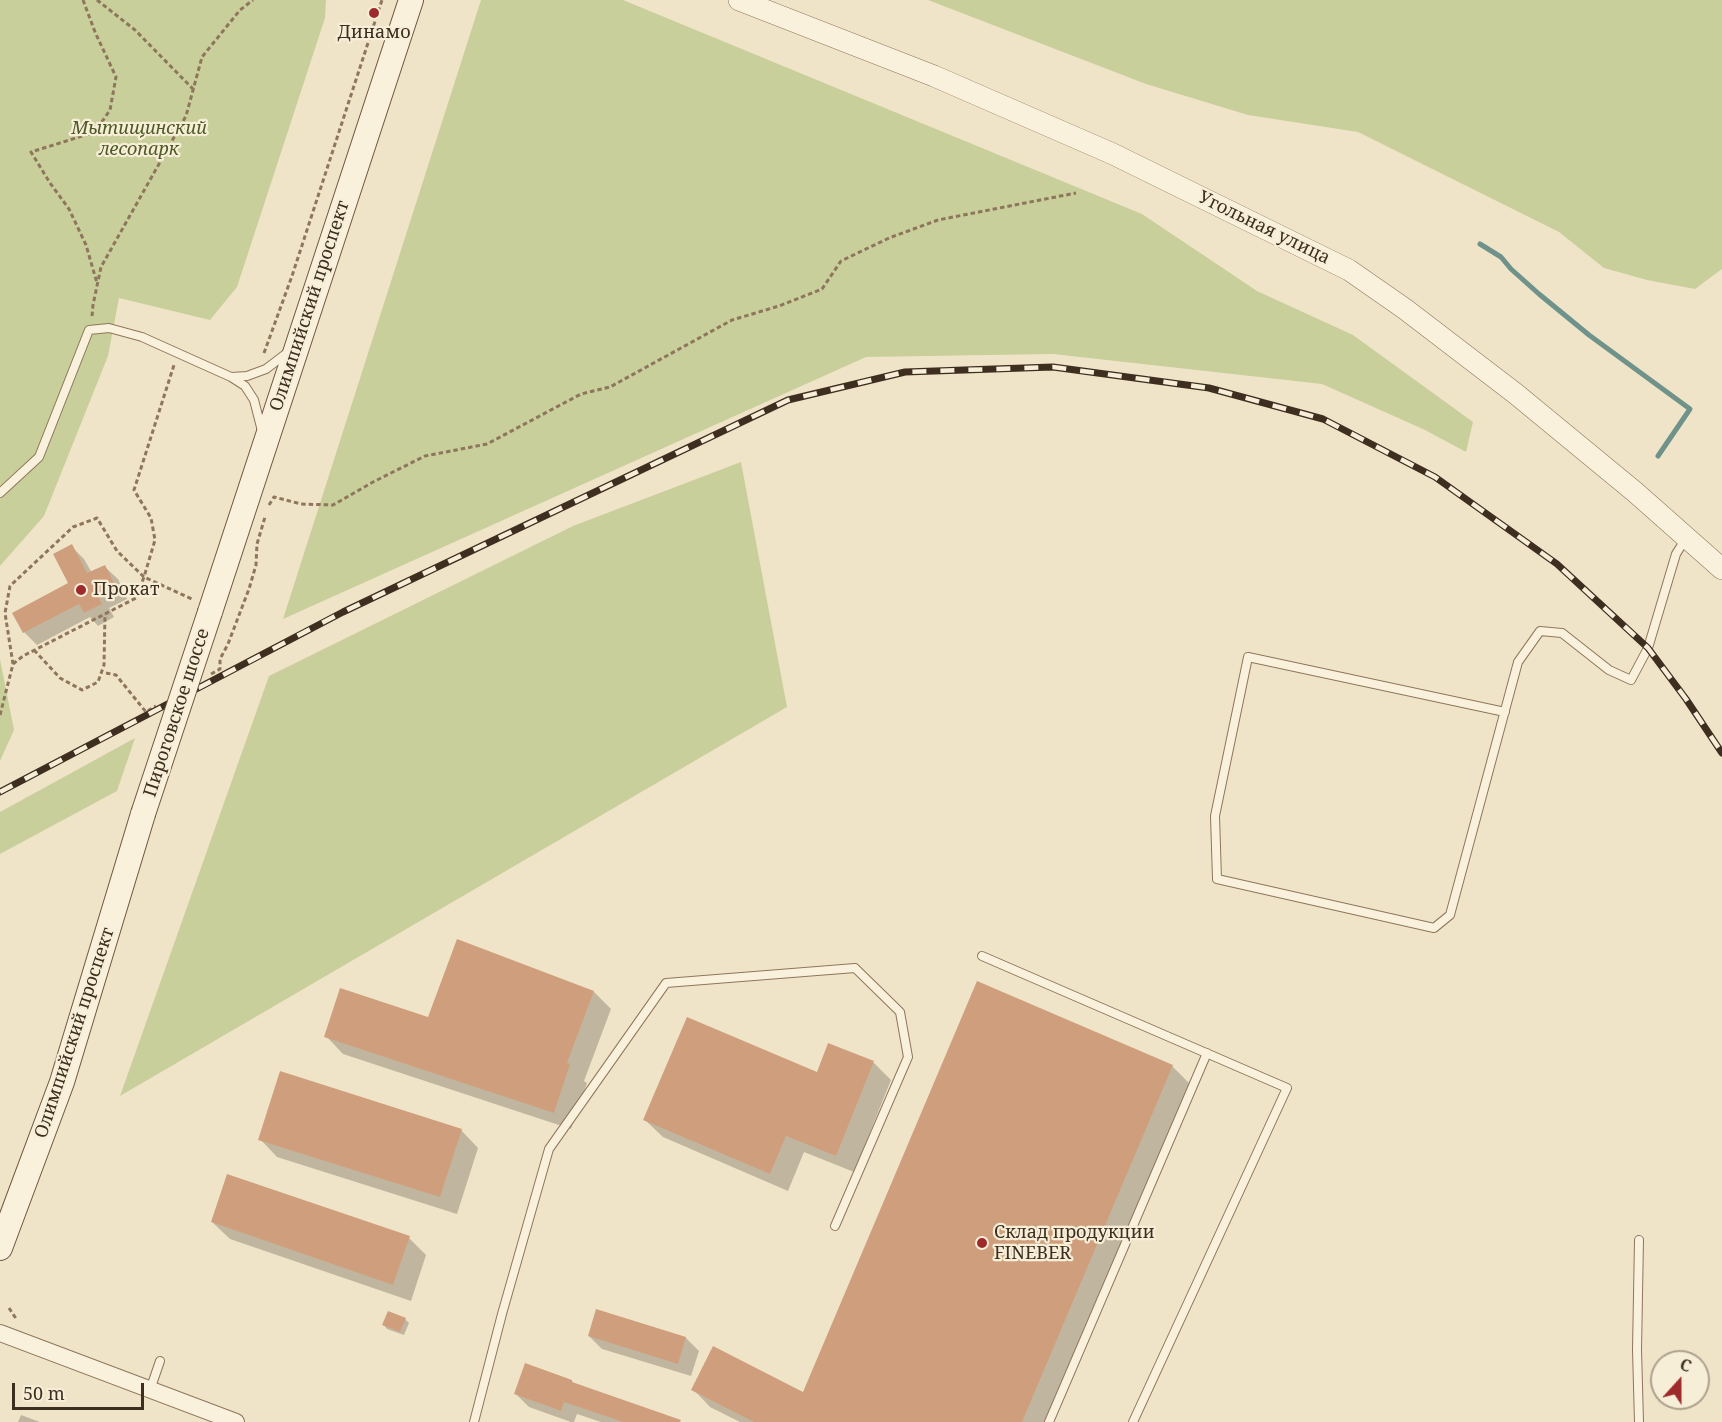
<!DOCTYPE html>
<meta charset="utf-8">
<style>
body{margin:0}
#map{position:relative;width:1722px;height:1422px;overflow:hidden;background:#f0e4c8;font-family:"Noto Serif",serif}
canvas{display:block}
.north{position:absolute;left:1650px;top:1350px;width:60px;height:60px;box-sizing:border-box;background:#f7eed8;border:2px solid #ada18e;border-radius:50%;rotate:21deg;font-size:16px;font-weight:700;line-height:24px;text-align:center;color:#3d2e20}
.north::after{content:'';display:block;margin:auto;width:21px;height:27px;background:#9e2a2b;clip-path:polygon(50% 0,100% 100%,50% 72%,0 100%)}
.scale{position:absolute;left:12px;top:1383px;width:132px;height:27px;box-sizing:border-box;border:3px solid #3d2e20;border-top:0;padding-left:8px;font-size:18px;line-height:21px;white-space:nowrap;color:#3d2e20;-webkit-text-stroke:4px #f7eed8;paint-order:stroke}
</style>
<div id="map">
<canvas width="1722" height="1422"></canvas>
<div class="north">С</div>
<div class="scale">50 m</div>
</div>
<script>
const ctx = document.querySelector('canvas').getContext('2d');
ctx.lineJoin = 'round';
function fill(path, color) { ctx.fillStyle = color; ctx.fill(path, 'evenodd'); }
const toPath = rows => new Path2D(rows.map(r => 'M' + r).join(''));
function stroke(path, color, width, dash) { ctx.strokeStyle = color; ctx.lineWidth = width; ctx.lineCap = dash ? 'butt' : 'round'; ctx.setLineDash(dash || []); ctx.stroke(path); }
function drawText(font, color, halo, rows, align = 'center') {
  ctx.font = font + ' "Noto Serif",serif'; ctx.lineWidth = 4.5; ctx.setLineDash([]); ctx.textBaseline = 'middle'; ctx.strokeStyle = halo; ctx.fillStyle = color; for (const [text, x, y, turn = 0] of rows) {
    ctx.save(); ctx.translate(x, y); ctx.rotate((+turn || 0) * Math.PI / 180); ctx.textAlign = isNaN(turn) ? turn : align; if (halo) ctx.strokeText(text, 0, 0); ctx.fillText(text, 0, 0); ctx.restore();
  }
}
const green = toPath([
 [0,0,326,0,325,18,237,287,210,320,119,298,108,356,44,516,0,566],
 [481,0,623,0,1142,214,1257,291,1353,335,1473,422,1466,452,1425,430,1322,384,1053,354,866,357,283,619],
 [928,0,1722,0,1722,269,1695,289,1647,280,1604,268,1559,232,1358,132,1248,115,1146,84],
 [741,462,787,707,120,1096,269,676,573,526],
 [0,659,14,730,0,761],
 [135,738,117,791,0,854,0,812]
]);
const shadow = toPath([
 [71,546,84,559,92,573,105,567,118,579,127,599,109,608,114,617,98,626,90,617,37,645,24,632,70,584],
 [594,992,611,1009,584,1081,587,1083,571,1129,343,1054,326,1036],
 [829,1045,874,1063,891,1080,854,1172,804,1152,788,1191,663,1137,645,1120,817,1074],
 [1172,1066,1190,1084,1046,1422,740,1422,710,1407,693,1389,803,1394],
 [461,1130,478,1148,457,1214,277,1157,260,1139],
 [212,1222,409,1238,426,1255,411,1301,230,1239],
 [405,1319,409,1323,404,1335,387,1329,384,1325],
 [589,1336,686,1338,699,1351,691,1376,602,1349],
 [572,1381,574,1384,669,1422,601,1422,577,1414,574,1422,571,1422,529,1407,516,1394],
 [21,1415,40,1422,18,1422]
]);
const stream = toPath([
 [1480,244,1501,257,1511,269,1539,294,1589,335,1690,409,1658,456]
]);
const building = toPath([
 [72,544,87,573,105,565,115,585,97,594,102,604,84,613,79,604,23,633,12,613,68,583,53,554],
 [457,939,594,991,567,1063,570,1064,554,1113,324,1037,340,988,428,1017],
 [977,981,1173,1065,1022,1422,754,1422,691,1390,713,1346,803,1392],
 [687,1017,817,1072,828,1043,874,1061,836,1156,786,1136,770,1174,643,1120],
 [280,1071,462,1129,440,1197,258,1140],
 [227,1174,410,1236,393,1285,211,1222],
 [596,1309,686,1337,678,1364,588,1336],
 [388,1311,406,1318,400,1332,382,1325],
 [525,1363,572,1380,572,1382,681,1420,680,1422,623,1422,564,1402,561,1411,514,1394]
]);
const path = toPath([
 [83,0,95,32,116,77,110,110,95,132,31,152,50,183,69,209,86,245,97,283],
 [97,0,135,30,194,90],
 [92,316,93,305,101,267,186,116,202,57,240,10,253,0],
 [264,353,292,276,382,0],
 [269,505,274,497,301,504,333,505,373,482,425,456,487,444,581,394,610,387,732,320,779,306,822,289,841,261,889,238,938,220,1076,193],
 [34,650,60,678,82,690,98,682,104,665,105,614],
 [13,664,23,656,136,598,144,577,194,600],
 [106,673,116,675,146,712,156,706],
 [211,674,220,669,220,659,228,644,249,589,256,565,257,544,265,517],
 [0,715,13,664,5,613,10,586,73,527,97,518,117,551,144,577,155,540,151,518,134,490,174,365],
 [9,1308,17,1320]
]);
const service = toPath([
 [231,377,247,376,266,369,287,353],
 [0,493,39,457,89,330,109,328,142,337,231,377,245,386,254,400,262,431],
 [1505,712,1248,657,1215,816,1217,879,1434,928,1450,915,1518,662,1540,631,1562,633,1609,670,1631,680,1648,648,1676,554,1686,538],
 [982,956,1287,1088,1133,1422],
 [1639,1240,1637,1350,1639,1422],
 [150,1390,160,1361],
 [474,1422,502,1314,549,1149,666,983,855,968,900,1012,908,1057,835,1226],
 [1049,1422,1207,1053]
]);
const minor = toPath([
 [0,1333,236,1422]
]);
const tertiary = toPath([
 [739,0,934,76,1113,154,1349,270,1405,309,1516,394,1635,492,1722,569]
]);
const secondary = toPath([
 [210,612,411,0],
 [0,1248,62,1082,143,814]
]);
const rail = toPath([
 [0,792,343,612,788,400,905,372,1053,367,1209,388,1323,419,1435,477,1557,564,1648,648,1686,699,1722,753]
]);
const secondaryBridge = toPath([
 [143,814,210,612]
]);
const markers = [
 [374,13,6,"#9e2a2b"],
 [81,590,6,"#9e2a2b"],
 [982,1243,6,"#9e2a2b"]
];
const poiNames = [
 ["Динамо",374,33,"center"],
 ["Прокат",93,590],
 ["Склад продукции",994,1233],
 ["FINEBER",994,1254]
];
const parkNames = [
 ["Мытищинский",139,129],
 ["лесопарк",139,150]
];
const streetNames = [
 ["Угольная улица",1264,228,26],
 ["Олимпийский проспект",310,306,-72],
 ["Пироговское шоссе",177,713,-72],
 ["Олимпийский проспект",75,1033,-72]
];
fill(green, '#c9cf9b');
fill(shadow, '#0003');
stroke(stream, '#6f938a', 5);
fill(building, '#cf9f7d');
stroke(service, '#8d765c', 10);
stroke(minor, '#8d765c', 18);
stroke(tertiary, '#8d765c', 22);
stroke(secondary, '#6f573f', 26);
stroke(path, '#8d765c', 3, [4.5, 3]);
stroke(service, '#faf1dc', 8);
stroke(minor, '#faf1dc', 16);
stroke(tertiary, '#faf1dc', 21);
stroke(secondary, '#faf1dc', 24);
stroke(rail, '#3d2e20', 7);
stroke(rail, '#f7eed8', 4.5, [14]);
stroke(secondaryBridge, '#6f573f', 26, []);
stroke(secondaryBridge, '#faf1dc', 24);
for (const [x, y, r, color] of markers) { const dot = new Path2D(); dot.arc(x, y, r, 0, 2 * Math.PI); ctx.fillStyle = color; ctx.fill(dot); stroke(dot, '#f7eed8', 2); }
drawText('18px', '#3d2e20', '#f7eed8', poiNames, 'left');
drawText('italic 18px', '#4d5a26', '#f7eed8', parkNames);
drawText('18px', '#3d2e20', '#f7eed8', streetNames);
</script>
